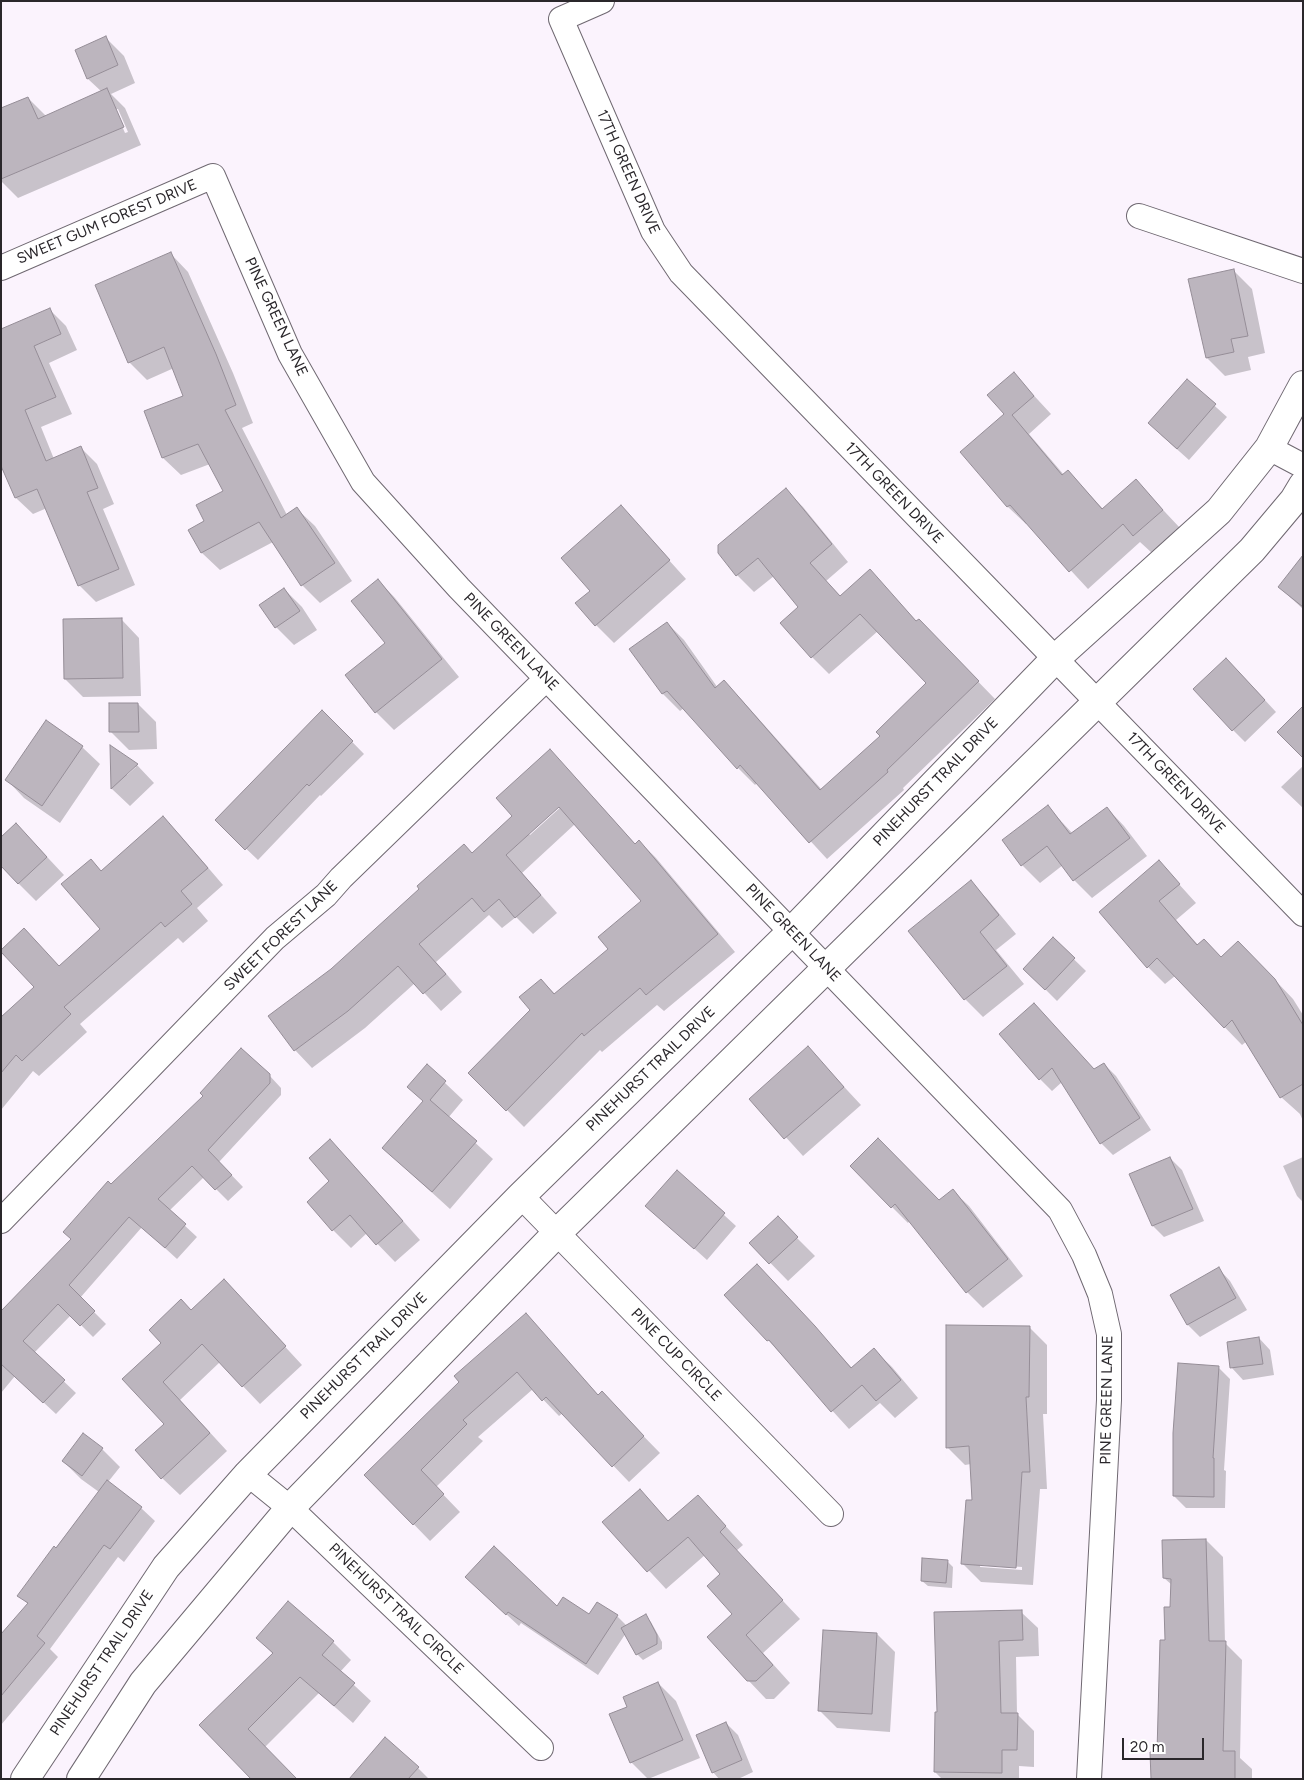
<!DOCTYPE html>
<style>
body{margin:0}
#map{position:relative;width:1304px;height:1780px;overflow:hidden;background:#fbf3fd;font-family:Figtree,sans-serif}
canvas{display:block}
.frame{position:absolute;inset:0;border:2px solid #2a272b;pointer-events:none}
.scale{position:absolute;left:1122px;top:1738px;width:82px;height:22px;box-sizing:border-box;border:2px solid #2a272b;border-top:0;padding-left:6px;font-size:15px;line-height:18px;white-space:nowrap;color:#2a272b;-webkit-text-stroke:4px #fff;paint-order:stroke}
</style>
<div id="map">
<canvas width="1304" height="1780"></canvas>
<div class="frame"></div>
<div class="scale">20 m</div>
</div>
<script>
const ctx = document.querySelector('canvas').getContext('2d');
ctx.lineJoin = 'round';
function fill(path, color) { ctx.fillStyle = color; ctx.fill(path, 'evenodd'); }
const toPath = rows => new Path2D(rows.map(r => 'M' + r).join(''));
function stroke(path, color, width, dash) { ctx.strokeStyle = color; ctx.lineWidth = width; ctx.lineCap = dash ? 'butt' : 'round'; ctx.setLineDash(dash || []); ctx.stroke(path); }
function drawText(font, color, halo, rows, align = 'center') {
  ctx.font = font + ' Figtree,sans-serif'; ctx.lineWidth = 4; ctx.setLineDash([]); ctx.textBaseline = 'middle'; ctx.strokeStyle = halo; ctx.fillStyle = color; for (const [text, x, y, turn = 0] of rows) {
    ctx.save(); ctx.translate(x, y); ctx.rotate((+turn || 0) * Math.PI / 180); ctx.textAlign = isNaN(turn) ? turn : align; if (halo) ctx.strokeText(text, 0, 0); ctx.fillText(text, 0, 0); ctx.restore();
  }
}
const shadow = toPath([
 [106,38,124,56,135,83,111,94,125,108,141,145,18,198,1,181,1,110,28,98,46,116,102,92,88,79,76,51],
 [115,109,118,109,128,132,125,133],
 [171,254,188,272,233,373,253,423,242,428,287,515,297,509,315,526,352,581,320,603,302,585,273,542,220,570,202,553,206,521,225,491,210,464,181,475,163,458,146,412,185,397,174,368,147,380,129,362],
 [1234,271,1252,289,1265,353,1248,357,1251,370,1225,376,1207,358],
 [49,309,66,326,77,350,49,363,72,414,41,427,54,459,81,448,97,464,114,504,103,509,135,585,96,602,79,585,47,508,33,514,16,498,1,330],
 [1014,374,1051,414,1029,434,1064,475,1068,471,1103,509,1136,481,1180,528,1152,553,1140,542,1088,589,1027,523,1026,524,1008,507,962,452,1006,414],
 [1187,381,1227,417,1189,460,1161,435],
 [786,490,803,507,848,562,826,581,841,597,870,571,917,622,936,638,995,699,903,788,904,790,827,859,757,783,755,785,738,768,684,708,680,711,663,694,631,650,667,623,684,640,718,688,724,682,741,699,822,790,882,736,928,684,878,631,829,674,812,657,800,607,774,576,754,592,737,575],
 [621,507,686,579,614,643,596,625,591,591],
 [1303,557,1303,609,1279,587],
 [378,580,395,598,459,677,394,730,376,712,347,676,386,643],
 [284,589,302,607,317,630,294,645,276,627,261,605],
 [122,620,139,638,141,696,83,697,65,679],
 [1238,671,1276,712,1245,742,1233,730],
 [138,704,156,722,157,749,129,750,111,732],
 [322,711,364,754,321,796,320,795,258,860,216,820],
 [82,747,100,764,60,823,24,798,7,780],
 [111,747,137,765,154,783,130,806,112,789],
 [134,766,136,767,127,775,127,772],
 [1303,766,1303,808,1281,787],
 [567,768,635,844,639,841,656,858,735,952,664,1011,657,1005,602,1052,600,1050,524,1127,470,1073,532,1010,541,980,556,995,609,949,643,901,575,824,522,873,557,913,533,934,516,917,502,928,489,915,436,962,462,992,441,1011,415,983,365,1028,312,1068,295,1050,270,1016,332,970,472,854],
 [562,802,564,804,530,835,528,833],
 [1048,807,1073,834,1107,808,1124,826,1147,856,1092,898,1074,880,1063,865,1040,883,1022,865],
 [163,818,180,835,223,885,197,908,208,921,183,943,178,938,80,1024,87,1032,39,1076,33,1071,1,1110,1,1019,102,929,91,861,102,872],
 [34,843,64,875,36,901,18,883],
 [1159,862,1196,903,1176,920,1199,946,1221,959,1256,960,1293,999,1303,1015,1303,1121,1300,1114,1281,1097,1247,1041,1242,1045,1175,976,1165,984,1148,967],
 [971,882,988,900,1016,934,996,950,1024,984,983,1017,965,999,910,931],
 [1053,939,1086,971,1057,1001,1025,969],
 [1034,1005,1094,1070,1104,1064,1116,1076,1151,1130,1113,1155,1101,1143,1062,1082,1052,1091,1040,1079],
 [808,1048,861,1105,803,1156,751,1099],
 [427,1066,463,1100,448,1118,493,1159,450,1209,383,1148,424,1102],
 [269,1075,281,1088,281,1095,219,1162,243,1187,228,1201,204,1177,169,1211,197,1237,177,1259,142,1227,80,1298,106,1324,93,1337,71,1315,34,1353,76,1393,56,1414,15,1376,1,1393,1,1312,73,1240,111,1185],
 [330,1141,348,1159,420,1240,395,1262,367,1233,351,1248,333,1230],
 [1303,1157,1303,1202,1297,1196,1283,1166],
 [1170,1158,1182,1170,1204,1221,1164,1237,1153,1226],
 [851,1166,939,1202,953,1191,969,1206,1023,1276,983,1308,967,1292,910,1220,908,1223],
 [677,1172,736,1226,707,1260,659,1217],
 [795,1236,815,1256,788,1281,751,1243],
 [1219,1269,1230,1281,1247,1310,1200,1337,1188,1325,1171,1296],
 [774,1283,852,1368,874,1350,892,1367,918,1398,895,1418,880,1403,849,1429,768,1340],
 [241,1299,302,1365,260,1404,220,1362,180,1400,227,1451,180,1495,162,1478,165,1424,124,1380,163,1343,192,1311],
 [526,1315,599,1396,618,1410,660,1453,629,1482,563,1413,559,1416,533,1389,478,1437,483,1441,436,1487,460,1512,430,1541,366,1475,461,1382],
 [1029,1327,1047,1345,1047,1414,1043,1414,1047,1489,1040,1489,1033,1585,981,1582,963,1564,973,1502,971,1464,965,1465,947,1447],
 [980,1564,1022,1567,1022,1570,980,1567],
 [1259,1338,1270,1350,1274,1375,1243,1380,1232,1368],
 [1218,1367,1230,1379,1224,1470,1226,1471,1225,1508,1186,1508,1174,1496],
 [102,1449,120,1467,108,1482,141,1508,155,1521,124,1562,118,1557,50,1649,58,1657,1,1725,1,1636,28,1604,19,1595,99,1492,81,1479,63,1461],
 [640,1491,669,1522,698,1496,743,1545,736,1551,800,1619,763,1653,790,1683,774,1699,766,1699,748,1680,734,1614,722,1574,705,1555,666,1589,604,1522],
 [1206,1540,1223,1557,1225,1643,1242,1660,1240,1758,1252,1769,1252,1779,1152,1779,1158,1753,1166,1641,1171,1608,1172,1585,1164,1578],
 [947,1561,953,1567,952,1588,928,1586,922,1581],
 [479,1589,589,1615,617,1616,627,1626,645,1616,651,1622,662,1642,662,1649,643,1660,637,1654,626,1633,598,1675,521,1623,519,1626],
 [1021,1612,1038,1628,1039,1656,1016,1657,1017,1714,1034,1731,1034,1767,1019,1766,1019,1779,942,1779,935,1772,938,1713],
 [877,1634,895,1652,890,1732,837,1728,819,1710],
 [258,1638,333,1642,351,1660,340,1672,371,1701,353,1723,319,1693,265,1747,201,1725,273,1654],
 [658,1683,676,1701,700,1758,648,1779,630,1761,629,1707],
 [726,1723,738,1735,753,1772,738,1779,719,1779,713,1772],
 [418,1768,429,1779,356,1779]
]);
const building = toPath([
 [106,36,118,65,87,79,75,50,106,36],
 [107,88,124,127,1,179,1,108,28,97,38,119,107,88],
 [171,252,216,354,236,405,225,410,281,518,297,507,335,563,301,586,259,522,201,553,188,530,204,521,196,505,223,491,198,444,162,458,144,411,183,396,164,347,128,363,95,285,171,252],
 [1234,269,1248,336,1231,339,1234,352,1206,358,1188,279,1234,269],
 [50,308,61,334,34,346,56,397,25,410,46,461,81,446,98,488,87,492,119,569,78,586,37,489,15,498,1,466,1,329,50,308],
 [1014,372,1034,396,1012,415,1062,475,1068,470,1102,509,1136,479,1163,510,1133,536,1123,524,1069,572,1010,505,1007,507,960,452,1004,414,987,395,1014,372],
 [1187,379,1216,404,1177,449,1148,423,1187,379],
 [786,488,832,544,810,563,840,596,870,569,916,621,919,619,979,681,887,770,888,772,809,843,740,765,737,769,667,691,662,694,629,649,667,622,715,688,724,680,820,790,880,736,876,732,926,683,860,614,811,658,780,623,798,607,758,558,736,576,718,553,718,545,786,488],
 [621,505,670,560,595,626,575,603,590,591,561,558,621,505],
 [1303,555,1303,607,1278,587,1303,555],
 [378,579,442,659,375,713,345,675,385,643,351,601,378,579],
 [284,588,300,611,275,628,259,605,284,588],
 [122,618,123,678,64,679,63,619,122,618],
 [1226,658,1265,700,1232,731,1193,689,1226,658],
 [109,703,138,703,139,732,109,732,109,703],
 [1303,706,1303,758,1277,732,1303,706],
 [322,710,353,741,309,786,307,784,245,850,215,820,322,710],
 [46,720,83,746,42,806,5,780,46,720],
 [110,745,138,764,111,789,110,745],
 [550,749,635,844,639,840,718,934,646,995,640,988,584,1036,582,1033,506,1111,468,1073,530,1010,519,997,541,979,554,994,608,949,598,937,641,901,559,807,506,855,541,895,515,918,499,899,484,912,472,898,419,944,446,974,423,994,398,966,348,1011,294,1051,268,1016,331,969,419,889,417,886,464,844,472,853,512,816,496,798,550,749],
 [1048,805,1070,834,1107,807,1130,838,1073,881,1047,846,1021,866,1002,840,1048,805],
 [163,816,208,868,181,891,192,904,165,927,161,922,64,1007,71,1014,22,1061,16,1055,1,1073,1,1017,34,987,1,952,1,950,24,928,59,966,100,929,61,884,91,859,101,871,163,816],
 [16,823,47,857,18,884,1,866,1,837,16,823],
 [1159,860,1180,884,1159,901,1197,945,1204,939,1221,957,1238,941,1275,979,1303,1025,1303,1084,1280,1098,1232,1020,1224,1028,1157,958,1147,968,1099,912,1159,860],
 [971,880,999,915,980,932,1007,966,964,1000,908,931,971,880],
 [1053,937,1075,958,1045,990,1023,969,1053,937],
 [1034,1003,1094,1069,1104,1063,1140,1118,1100,1144,1052,1068,1039,1080,999,1034,1034,1003],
 [808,1046,844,1087,784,1139,749,1099,808,1046],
 [241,1048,270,1074,270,1083,208,1150,232,1175,215,1190,192,1166,158,1199,186,1224,165,1248,129,1217,69,1285,95,1311,80,1326,58,1304,23,1341,65,1380,43,1403,1,1364,1,1311,71,1239,63,1232,108,1181,111,1184,203,1096,200,1093,241,1048],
 [427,1064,446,1081,430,1100,477,1141,432,1192,382,1148,423,1101,407,1087,427,1064],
 [878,1138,939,1200,953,1189,1008,1259,966,1293,895,1204,891,1208,850,1166,878,1138],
 [330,1139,403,1221,376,1245,350,1215,332,1231,307,1202,329,1181,309,1158,330,1139],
 [1170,1157,1193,1209,1152,1226,1129,1174,1170,1157],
 [677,1170,725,1213,694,1249,645,1206,677,1170],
 [778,1216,798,1237,769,1264,749,1243,778,1216],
 [757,1264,815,1326,851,1368,874,1348,901,1380,876,1401,862,1385,831,1412,769,1340,767,1341,724,1295,757,1264],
 [1219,1267,1236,1298,1187,1325,1170,1295,1219,1267],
 [224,1279,286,1346,242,1387,202,1344,163,1382,210,1433,161,1479,135,1450,164,1424,122,1379,161,1343,149,1330,181,1299,191,1310,224,1279],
 [526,1313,598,1395,602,1391,644,1436,612,1467,546,1397,542,1401,517,1372,463,1420,467,1424,421,1470,444,1494,413,1525,364,1475,459,1382,454,1376,526,1313],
 [946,1325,1030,1326,1029,1397,1026,1397,1030,1472,1022,1472,1016,1568,961,1564,966,1500,972,1500,969,1446,946,1448,946,1325],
 [1259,1337,1263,1364,1230,1368,1227,1342,1259,1337],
 [1178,1363,1219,1366,1213,1458,1214,1458,1214,1497,1173,1496,1173,1433,1178,1363],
 [83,1433,103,1448,82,1476,62,1461,83,1433],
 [107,1480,142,1507,110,1549,104,1545,37,1636,45,1643,1,1696,1,1634,28,1603,17,1596,54,1546,56,1548,107,1480],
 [640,1489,668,1521,698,1495,726,1526,720,1532,783,1600,746,1635,773,1665,756,1681,747,1681,707,1637,732,1614,707,1586,720,1574,688,1537,647,1572,602,1522,640,1489],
 [1206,1539,1209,1641,1226,1641,1223,1751,1235,1751,1235,1779,1151,1779,1150,1752,1157,1752,1160,1640,1165,1640,1164,1607,1170,1607,1171,1579,1163,1578,1162,1540,1206,1539],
 [494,1546,557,1606,563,1597,589,1614,597,1602,618,1615,586,1664,508,1612,506,1615,465,1577,494,1546],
 [922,1558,948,1560,946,1583,921,1581,922,1558],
 [288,1601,334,1641,322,1655,355,1683,334,1706,300,1677,248,1729,297,1779,251,1779,199,1725,273,1653,256,1638,288,1601],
 [1022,1610,1023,1640,999,1641,1001,1713,1018,1713,1017,1750,1002,1750,1002,1773,934,1772,935,1712,937,1712,934,1612,1022,1610],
 [646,1614,657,1635,657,1644,636,1655,621,1628,646,1614],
 [823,1630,877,1633,872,1714,818,1711,823,1630],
 [658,1682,683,1740,630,1763,609,1714,627,1707,623,1697,658,1682],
 [726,1722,742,1760,712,1773,696,1735,726,1722],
 [385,1737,419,1767,408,1779,349,1779,385,1737]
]);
const minor = toPath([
 [602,1,561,19,653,231,681,273,1303,914],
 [1139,216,1303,271],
 [1,268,213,176,290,354,363,482,459,588,1060,1210,1084,1255,1100,1294,1109,1334,1109,1400,1089,1779],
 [1269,448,1303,466],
 [521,1196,831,1514],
 [1,1221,275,938,326,895,341,878,546,679],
 [248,1474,290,1508,541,1748]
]);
const tertiary = toPath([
 [25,1779,166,1567,248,1474,521,1196,791,932,1054,660,1219,511,1269,448,1303,385],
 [81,1779,143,1683,290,1508,557,1233,1252,550,1294,500,1303,485]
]);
const streetNames = [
 ["17TH GREEN DRIVE",628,172,66],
 ["SWEET GUM FOREST DRIVE",107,222,-23],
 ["PINE GREEN LANE",276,317,65],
 ["17TH GREEN DRIVE",894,493,46],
 ["PINE GREEN LANE",511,642,46],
 ["PINEHURST TRAIL DRIVE",936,782,-46],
 ["17TH GREEN DRIVE",1176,783,46],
 ["PINE GREEN LANE",793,933,46],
 ["SWEET FOREST LANE",281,936,-44],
 ["PINEHURST TRAIL DRIVE",651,1069,-44],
 ["PINE CUP CIRCLE",676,1355,46],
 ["PINEHURST TRAIL DRIVE",364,1356,-45],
 ["PINE GREEN LANE",1107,1400,-89],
 ["PINEHURST TRAIL CIRCLE",396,1609,44],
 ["PINEHURST TRAIL DRIVE",102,1663,-56]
];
fill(shadow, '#0003');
fill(building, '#bcb5be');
stroke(building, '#958d97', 1);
stroke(minor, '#6f6871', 26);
stroke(tertiary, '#6f6871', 30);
stroke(minor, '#fff', 24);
stroke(tertiary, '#fff', 28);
drawText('15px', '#2a272b', '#fff', streetNames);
</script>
